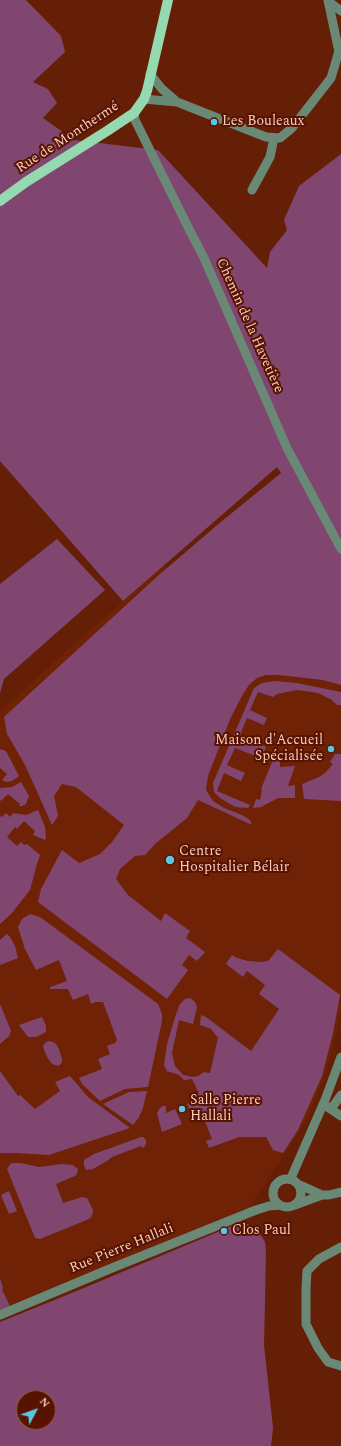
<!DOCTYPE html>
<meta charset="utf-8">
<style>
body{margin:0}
#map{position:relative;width:341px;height:1446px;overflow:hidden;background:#641f06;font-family:Spectral,serif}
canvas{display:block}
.north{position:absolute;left:16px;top:1390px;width:40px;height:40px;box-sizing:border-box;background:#571300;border:1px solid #975d4c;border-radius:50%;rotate:49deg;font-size:11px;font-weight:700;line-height:16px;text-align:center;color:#f8cdbf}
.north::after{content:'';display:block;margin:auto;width:14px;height:18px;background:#5ac8e5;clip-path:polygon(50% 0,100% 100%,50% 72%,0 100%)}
</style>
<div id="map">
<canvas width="341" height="1446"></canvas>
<div class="north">N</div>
</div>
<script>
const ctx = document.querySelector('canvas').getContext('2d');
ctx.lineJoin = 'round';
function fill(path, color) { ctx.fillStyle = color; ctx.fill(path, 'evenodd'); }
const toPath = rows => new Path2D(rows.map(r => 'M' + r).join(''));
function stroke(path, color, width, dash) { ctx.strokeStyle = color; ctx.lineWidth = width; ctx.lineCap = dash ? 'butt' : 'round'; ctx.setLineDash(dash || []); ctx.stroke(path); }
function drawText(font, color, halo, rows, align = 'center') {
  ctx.font = font + ' Spectral,serif'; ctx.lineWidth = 4; ctx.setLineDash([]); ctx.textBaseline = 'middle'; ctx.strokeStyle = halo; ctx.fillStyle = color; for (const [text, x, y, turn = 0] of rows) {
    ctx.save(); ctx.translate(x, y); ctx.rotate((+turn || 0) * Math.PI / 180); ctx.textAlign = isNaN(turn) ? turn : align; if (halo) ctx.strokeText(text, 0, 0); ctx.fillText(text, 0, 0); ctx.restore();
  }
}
const built = toPath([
 [164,566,341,674,341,1007,337,1028,326,1073,306,1121,253,1202,251,1212,0,1316,0,712,60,656]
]);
const green = toPath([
 [0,0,26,0,61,36,65,52,33,82,48,89,57,103,43,118,74,140,158,150,267,268,270,252,287,230,284,220,299,186,341,154,341,685,323,680,279,675,266,675,257,678,249,685,243,694,231,717,208,776,206,790,213,801,224,808,242,815,250,820,252,825,198,800,187,818,155,844,145,855,135,856,120,869,116,879,128,895,161,921,165,913,190,931,186,938,205,952,197,961,189,955,182,965,188,970,167,999,38,902,41,889,62,850,79,863,100,854,112,842,124,825,76,787,62,784,54,796,58,816,52,825,25,765,7,734,4,717,160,574,216,526,281,473,277,467,123,601,0,461],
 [57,539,105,590,4,679,0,693,0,584],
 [274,681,297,683,341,692,341,705,337,705,332,700,318,693,298,690,277,694,273,697,258,692,250,710,267,718,264,725,247,718,240,735,266,747,261,758,235,748,227,765,245,773,241,781,224,773,217,791,250,805,248,808,235,807,220,798,214,792,213,783,254,688,262,683],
 [0,749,6,751,19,776,12,781,6,782,2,780,7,774,0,768],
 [335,754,341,754,341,801,304,799,302,784,319,777,325,773,333,764,330,762],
 [273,760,280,760,280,767,295,766,288,786,295,785,295,798,278,798,261,807,253,808,256,799,260,800,262,790,261,789],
 [21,782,29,796,26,804,22,806,19,806,20,804,8,794,1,801,0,800,0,788,12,787],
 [38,810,45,827,46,838,45,840,33,835,35,831,24,821,17,829,15,827,7,837,17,846,21,842,24,845,27,844,40,855,37,864,30,890,12,913,0,924,0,816,2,817,6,813,10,817,13,813,26,815],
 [30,914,40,917,158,1004,162,1014,162,1021,148,1087,125,1089,100,1101,82,1084,79,1078,102,1069,98,1059,110,1054,107,1046,115,1043,117,1040,103,1002,96,1002,91,1004,88,994,73,1000,68,989,50,989,50,987,67,981,59,960,36,970,25,949,18,927,22,919],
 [7,934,10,937,15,946,18,958,0,965,0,940],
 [278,949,340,995,333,1033,322,1076,298,1130,283,1153,273,1150,266,1137,239,1137,209,1148,206,1141,212,1139,201,1111,191,1114,187,1104,192,1102,190,1097,199,1093,192,1079,184,1080,179,1075,167,1071,164,1065,167,1044,176,1014,180,1004,185,999,190,998,195,1002,197,1007,193,1024,179,1020,172,1053,175,1066,183,1075,192,1077,198,1076,204,1072,210,1073,218,1038,211,1029,200,1025,201,1015,206,1017,251,1051,279,1009,259,994,265,985,247,971,243,977,226,964,232,955,237,958,248,961,261,962,268,961],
 [0,1004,11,1031,9,1036,0,1044],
 [42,1017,46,1026,46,1032,36,1037,28,1037,19,1025],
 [48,1041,53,1042,56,1044,59,1049,62,1059,62,1063,58,1066,52,1064,47,1057,43,1047,44,1044],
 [0,1071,18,1096,20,1095,35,1109,60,1091,55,1082,70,1076,88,1097,130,1128,49,1155,16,1153,0,1153],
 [147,1091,143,1108,139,1117,133,1125,103,1104,129,1092],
 [163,1106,166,1106,166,1113,175,1109,182,1124,162,1132,157,1113,160,1108],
 [141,1137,143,1137,146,1140,146,1144,144,1147,142,1148,141,1146,112,1157,107,1161,93,1169,86,1170,84,1165,84,1160,94,1154],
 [11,1163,21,1163,39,1167,62,1164,73,1165,78,1169,77,1174,75,1176,56,1184,63,1203,82,1197,87,1198,93,1210,92,1216,89,1219,40,1239,35,1238,7,1169],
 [9,1191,17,1211,9,1214,1,1195],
 [244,1221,260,1234,265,1242,266,1252,264,1345,273,1428,271,1446,0,1446,0,1322,79,1290],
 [24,1398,48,1398,48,1422,24,1422],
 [0,1278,3,1288,2,1290,10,1306,0,1310]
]);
const minor = toPath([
 [328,0,339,52],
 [328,1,341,11],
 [150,74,162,89,177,102],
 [144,99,177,102,266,137,280,138,292,128,331,78,341,44],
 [134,113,135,120,189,229,204,258,287,448,341,549],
 [252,190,270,157,274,138],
 [323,1104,341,1116],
 [331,1109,341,1095],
 [291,1178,325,1100,341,1057],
 '273 1193a14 14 0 1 1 28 0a14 14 0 1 1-28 0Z',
 [300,1185,322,1195,329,1195,341,1192],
 [295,1205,322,1195],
 [341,1247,319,1259,307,1271,306,1288,306,1324,318,1348,328,1362,341,1366],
 [0,1315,112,1268,256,1210,269,1206,280,1205]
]);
const major = toPath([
 [0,201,26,182,107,131,134,113,144,99,147,91,168,0]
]);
const markers = [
 [214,122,4,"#5ac8e5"],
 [331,749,4,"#5ac8e5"],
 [170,860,5,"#5ac8e5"],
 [182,1109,4,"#5ac8e5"],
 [224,1231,4,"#5ac8e5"]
];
const poiNames = [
 ["Les Bouleaux",222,122],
 ["Maison d'Accueil",323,741,"right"],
 ["Spécialisée",323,757,"right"],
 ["Centre",179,852],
 ["Hospitalier Bélair",179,868],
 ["Salle Pierre",190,1101],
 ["Hallali",190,1117],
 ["Clos Paul",232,1231]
];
const streetNames = [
 ["Rue de Monthermé",68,138,-33],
 ["Chemin de la Havetière",249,326,66],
 ["Rue Pierre Hallali",122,1249,-22]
];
fill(built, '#6f2206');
fill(green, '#804670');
stroke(minor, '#698976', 9);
stroke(major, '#95d9b1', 10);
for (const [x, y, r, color] of markers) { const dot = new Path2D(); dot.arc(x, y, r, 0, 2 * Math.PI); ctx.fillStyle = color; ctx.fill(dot); stroke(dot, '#571300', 1.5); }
drawText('14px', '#f8cdbf', '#571300', poiNames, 'left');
drawText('14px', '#f8cdbf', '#571300', streetNames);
</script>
